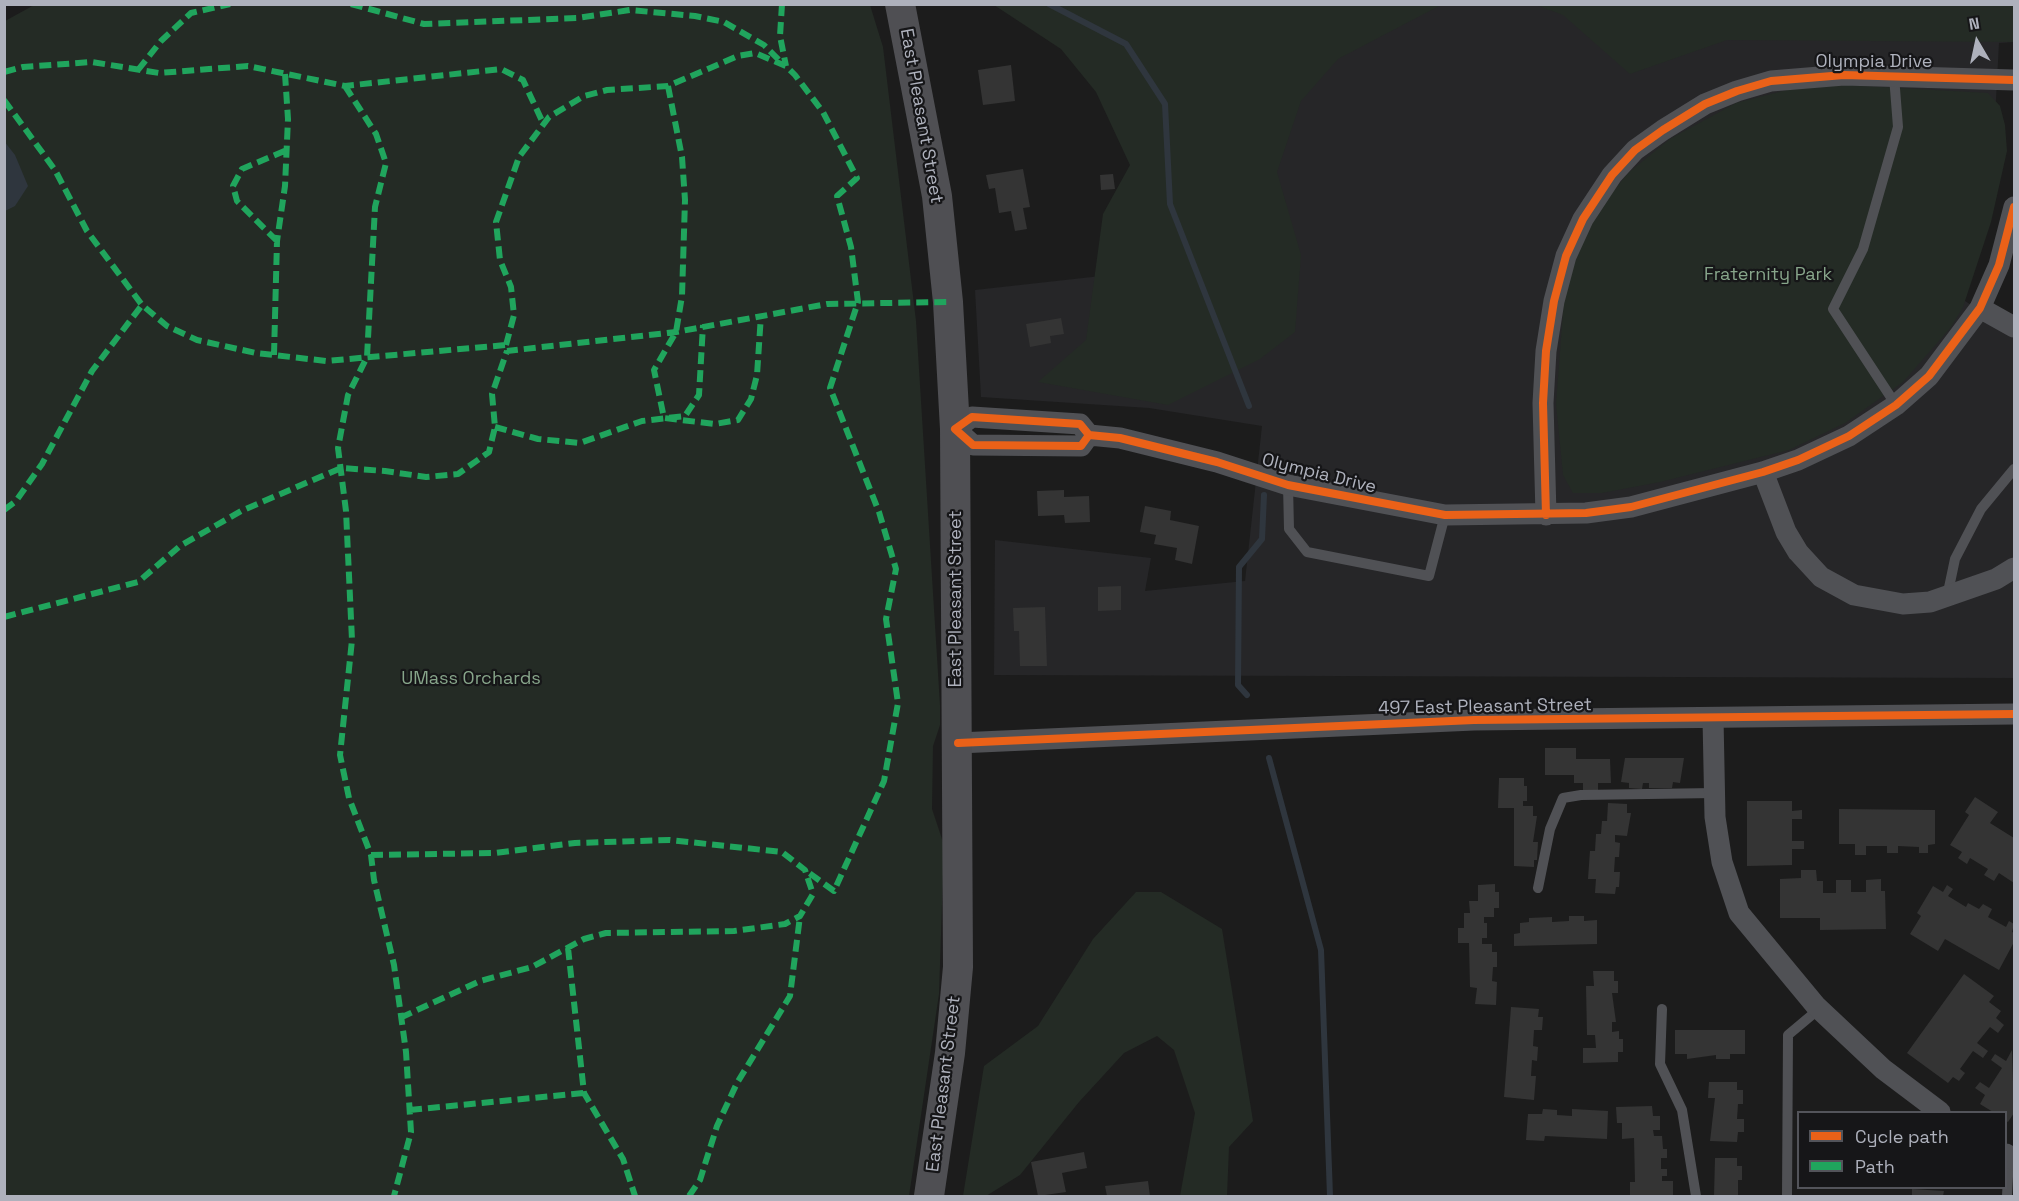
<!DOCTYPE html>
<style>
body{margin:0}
#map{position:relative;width:2019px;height:1201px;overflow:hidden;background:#1c1c1c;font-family:"Space Grotesk",sans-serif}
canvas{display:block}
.frame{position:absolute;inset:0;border:6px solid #aeb1bc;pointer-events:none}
.legend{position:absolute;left:1797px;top:1111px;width:210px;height:78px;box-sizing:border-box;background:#161618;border:2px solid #53545a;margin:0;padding:8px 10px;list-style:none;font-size:18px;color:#aeb1bc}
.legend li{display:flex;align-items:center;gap:12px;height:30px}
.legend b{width:30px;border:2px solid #53545a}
.north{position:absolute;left:1947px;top:12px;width:60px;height:60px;-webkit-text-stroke:4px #161618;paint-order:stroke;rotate:351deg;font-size:16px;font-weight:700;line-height:24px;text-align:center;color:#aeb1bc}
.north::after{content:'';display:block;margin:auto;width:21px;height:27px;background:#aeb1bc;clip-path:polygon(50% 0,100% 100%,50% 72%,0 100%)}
</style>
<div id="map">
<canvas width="2019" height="1201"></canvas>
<div class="frame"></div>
<ul class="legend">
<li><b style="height:8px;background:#ea6118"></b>Cycle path</li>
<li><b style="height:8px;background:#20a55d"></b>Path</li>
</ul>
<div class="north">N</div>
</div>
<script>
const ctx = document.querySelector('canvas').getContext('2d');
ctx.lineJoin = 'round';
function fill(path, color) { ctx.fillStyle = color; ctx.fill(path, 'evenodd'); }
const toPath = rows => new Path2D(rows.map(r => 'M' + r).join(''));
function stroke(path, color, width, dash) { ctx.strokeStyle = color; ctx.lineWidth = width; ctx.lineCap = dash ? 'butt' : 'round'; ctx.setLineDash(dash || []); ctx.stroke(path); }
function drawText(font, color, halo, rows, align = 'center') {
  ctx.font = font + ' "Space Grotesk",sans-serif'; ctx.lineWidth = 4.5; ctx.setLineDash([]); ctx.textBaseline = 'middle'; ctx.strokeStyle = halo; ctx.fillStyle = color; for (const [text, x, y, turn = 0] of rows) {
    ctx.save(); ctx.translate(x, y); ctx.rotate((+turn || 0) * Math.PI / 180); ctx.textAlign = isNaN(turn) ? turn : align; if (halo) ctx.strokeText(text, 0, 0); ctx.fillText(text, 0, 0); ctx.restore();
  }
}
const built = toPath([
 [1212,5,2014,5,2014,42,1999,43,1992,174,1959,297,2014,333,2014,678,994,675,995,540,1151,558,1145,591,1245,581,1262,426,1149,408,981,397,975,290,1164,269]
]);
const green = toPath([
 [36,4,870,5,883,47,916,321,940,705,940,725,933,746,932,809,944,845,939,994,909,1196,5,1196,5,21],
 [994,5,1441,4,1441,5,1338,59,1301,101,1277,172,1301,255,1295,332,1260,359,1168,405,1038,382,1086,340,1103,214,1130,165,1096,92,1061,49],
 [1536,5,2014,5,2014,42,1727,40,1630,74,1563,15],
 [1847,85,1988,93,2000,106,2005,125,2007,151,1991,222,1963,307,1951,327,1903,382,1845,423,1789,450,1660,482,1602,493,1573,493,1563,475,1556,404,1564,299,1585,228,1627,174,1670,139,1736,103,1791,89],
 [1136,892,1161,892,1222,929,1253,1121,1229,1147,1227,1196,1180,1196,1195,1113,1174,1050,1157,1036,1124,1053,1079,1102,1020,1175,986,1196,963,1196,984,1066,1038,1026,1093,939]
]);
const water = toPath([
 [4,141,15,155,28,186,15,206,5,211]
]);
const stream = toPath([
 [1049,4,1126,44,1165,104,1170,204,1249,406],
 [1247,695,1238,685,1239,567,1262,539,1264,495],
 [1269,758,1321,950,1330,1196]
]);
const building = toPath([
 [1011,65,1015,101,983,105,978,70],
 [1023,169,1030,207,1023,208,1027,229,1015,231,1011,211,999,213,995,188,989,189,986,175],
 [1113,174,1115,189,1101,190,1100,175],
 [1061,318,1064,334,1050,336,1051,343,1030,347,1026,324],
 [1064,490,1064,497,1089,496,1090,522,1065,523,1064,515,1038,516,1037,491],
 [1145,506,1171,511,1170,520,1199,526,1192,564,1175,560,1177,548,1154,544,1156,535,1140,532],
 [1121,586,1121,610,1098,611,1098,587],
 [1045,607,1047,666,1020,666,1019,631,1014,631,1013,608],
 [1545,748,1576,748,1576,759,1610,759,1611,783,1598,783,1598,790,1583,790,1583,783,1574,783,1574,775,1545,775],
 [1625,758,1684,758,1680,783,1673,782,1672,788,1649,788,1649,783,1643,783,1642,789,1629,788,1629,783,1621,782],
 [1499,778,1524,778,1524,786,1527,786,1527,801,1523,801,1523,806,1533,806,1533,816,1537,816,1533,842,1538,842,1537,860,1534,860,1534,867,1514,866,1514,808,1498,808],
 [1975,797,1998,812,1990,823,2014,838,2014,883,1999,873,1994,881,1984,875,1988,869,1970,858,1967,864,1958,858,1962,852,1950,845,1969,815,1965,812],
 [1747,801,1792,801,1792,811,1802,810,1802,819,1792,819,1792,841,1804,841,1804,849,1792,849,1792,865,1747,866],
 [1608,803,1627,804,1627,813,1631,813,1627,836,1615,835,1615,842,1620,843,1619,857,1615,857,1614,872,1620,872,1619,887,1616,887,1615,894,1595,893,1596,879,1588,879,1590,851,1595,851,1596,834,1601,834,1602,821,1607,821],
 [1839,809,1935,810,1935,844,1928,845,1928,853,1919,853,1919,847,1898,846,1898,853,1887,853,1887,846,1866,846,1866,855,1855,855,1855,844,1839,844],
 [1801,870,1816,870,1817,881,1823,881,1823,893,1836,893,1836,880,1851,880,1851,892,1866,892,1866,880,1881,879,1881,891,1885,891,1886,929,1820,930,1820,918,1780,918,1780,879,1801,878],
 [1495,884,1495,892,1499,892,1499,908,1494,908,1494,917,1484,917,1484,923,1487,923,1487,938,1482,938,1482,944,1492,944,1492,952,1497,952,1497,967,1493,967,1492,981,1497,982,1496,1005,1475,1004,1477,988,1470,987,1469,943,1458,943,1458,928,1464,928,1464,913,1470,913,1469,901,1478,901,1478,885],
 [1947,885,1953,889,1948,896,1966,907,1968,903,1979,909,1983,904,1992,909,1988,917,2006,927,2009,921,2014,924,2012,932,2014,933,2014,942,1999,970,1945,939,1938,951,1910,934,1921,916,1917,913,1933,886,1943,892],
 [1569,916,1584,916,1584,921,1597,920,1597,944,1514,946,1514,934,1520,933,1520,923,1529,922,1529,918,1552,917,1552,922,1569,921],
 [1593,971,1614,971,1614,981,1618,981,1618,993,1612,993,1616,1022,1612,1022,1612,1032,1619,1031,1619,1039,1623,1039,1623,1052,1618,1052,1618,1062,1583,1063,1583,1048,1596,1048,1595,1035,1587,1035,1586,986,1594,986],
 [1964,974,1994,996,1989,1002,2001,1011,1996,1018,2004,1025,1998,1033,1990,1027,1977,1043,1988,1051,1983,1058,1973,1051,1960,1069,1965,1073,1959,1081,1953,1077,1948,1083,1907,1053],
 [1511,1007,1539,1009,1538,1017,1543,1017,1542,1030,1534,1030,1533,1046,1538,1047,1537,1061,1532,1060,1531,1076,1536,1076,1534,1100,1504,1097],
 [1675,1030,1745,1030,1745,1054,1730,1054,1730,1059,1716,1059,1716,1055,1687,1059,1687,1054,1675,1054],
 [2012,1050,2014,1113,2008,1122,2006,1121,2006,1112,1993,1112,1980,1104,1985,1095,1975,1088,1980,1082,1989,1088,2002,1068,1991,1060,1995,1054,2006,1061],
 [1709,1082,1737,1082,1737,1090,1743,1090,1743,1104,1738,1104,1737,1119,1744,1119,1744,1132,1738,1132,1737,1142,1710,1141,1715,1098,1708,1098],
 [1652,1106,1653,1116,1660,1116,1660,1130,1653,1130,1654,1136,1662,1136,1663,1149,1667,1149,1667,1158,1661,1158,1661,1169,1667,1169,1667,1176,1662,1176,1662,1181,1673,1181,1673,1195,1630,1196,1630,1182,1635,1182,1634,1138,1622,1139,1622,1123,1617,1123,1616,1107],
 [1543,1109,1557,1110,1557,1115,1572,1116,1572,1109,1608,1111,1607,1139,1545,1136,1544,1141,1526,1140,1528,1114,1542,1114],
 [1084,1152,1087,1168,1062,1173,1066,1192,1038,1196,1031,1162],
 [1715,1158,1737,1158,1737,1166,1742,1166,1742,1180,1738,1180,1738,1196,1714,1196],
 [1148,1181,1150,1196,1107,1196,1105,1186],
 [1912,1189,1944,1191,1943,1196,1912,1196]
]);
const service = toPath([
 [1894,76,1898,127,1863,249,1833,309,1896,405],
 [1288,485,1289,529,1307,552,1429,576,1445,515],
 [1947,597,1955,559,1981,509,2014,469],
 [1538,888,1550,829,1563,798,1581,795,1715,793],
 [1662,1009,1660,1064,1682,1110,1696,1196],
 [1787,1196,1788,1035,1819,1009],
 [2007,1196,2009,1157]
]);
const minor = toPath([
 [1980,308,2014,327],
 [1089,435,1081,446,973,445,955,429,972,417,1080,424,1089,435,1120,438,1217,462,1288,485,1445,515,1586,513,1631,507,1763,472,1798,460,1849,436,1896,405,1929,376,1980,308,1999,265,2014,207],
 [1763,472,1786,532,1798,552,1821,577,1854,595,1903,604,1930,602,1996,579,2014,568],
 [1546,515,1543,403,1546,351,1554,301,1566,256,1583,219,1612,175,1635,150,1663,130,1705,104,1737,91,1771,81,1844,75,2014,80],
 [1713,718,1715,817,1722,862,1739,913,1816,1006,1883,1069,1940,1112],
 [958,743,1474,720,2014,714],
 [2006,1154,2014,1160]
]);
const secondary = toPath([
 [900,4,937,196,948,302,955,429,958,967,950,1053,929,1196]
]);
const quiet = toPath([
 [351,4,424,24,577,18,630,10,695,16,724,22,764,45,781,62],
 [782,4,780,36,786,66],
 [138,70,161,41,191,13,230,4],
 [4,72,23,67,92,62,159,73,248,66,345,86,501,69,523,80,543,123],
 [345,86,376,134,386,163,375,207,367,357,348,395,338,448,346,511,352,640,340,755,349,798,371,855,374,880,394,965,406,1052,411,1132,394,1196],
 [668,86,682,157,685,200,682,296,676,332,654,370,664,418,715,424,738,420,751,399,757,375,761,315],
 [4,100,55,170,87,231,142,305,167,326,197,340,256,353,326,361,506,345,507,351,676,332,827,304,948,302],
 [277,241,237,201,233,186,242,169,287,150],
 [506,345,514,315,511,287,500,260,496,222,519,157,549,117,584,96,607,90,668,86,738,56,755,53,786,66,795,75,823,112,857,178,837,196,851,247,858,302,830,388,879,512,896,569,886,619,898,703,884,781,834,891,805,870],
 [274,355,277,241,285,186,288,119,285,74],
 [495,427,538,439,580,443,642,421,685,416,699,395,703,325],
 [4,510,16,501,42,464,92,371,142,305],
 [4,617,138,582,180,546,241,511,341,468,385,471,426,477,458,474,489,452,495,427,492,394,507,351],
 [371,855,495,853,575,843,670,840,782,852,805,870,813,894,800,916,785,924,734,931,606,933,584,939,532,967,480,981,402,1017],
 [568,948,584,1093,623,1159,635,1196],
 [410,1110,584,1093],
 [689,1196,700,1180,717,1126,737,1083,790,996,800,916]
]);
const cycleway = toPath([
 [1089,435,1081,446,973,445,955,429,972,417,1080,424,1089,435,1120,438,1217,462,1288,485,1445,515,1586,513,1631,507,1763,472,1798,460,1849,436,1896,405,1929,376,1980,308,1999,265,2014,207],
 [1546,515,1543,403,1546,351,1554,301,1566,256,1583,219,1612,175,1635,150,1663,130,1705,104,1737,91,1771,81,1844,75,2014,80],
 [958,743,1474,720,2014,714]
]);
const streetNames = [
 ["Olympia Drive",1874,62],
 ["East Pleasant Street",921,116,80],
 ["Olympia Drive",1319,474,14],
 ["East Pleasant Street",956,599,-90],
 ["497 East Pleasant Street",1485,707,-1],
 ["East Pleasant Street",944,1084,-83]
];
const parkNames = [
 ["Fraternity Park",1768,275],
 ["UMass Orchards",471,679]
];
fill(built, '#262628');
fill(green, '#242b25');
fill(water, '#2f363e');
stroke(stream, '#2f363e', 6);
fill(building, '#343434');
stroke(service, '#505155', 10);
stroke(minor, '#505155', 21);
stroke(secondary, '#4f4f53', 30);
stroke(quiet, '#20a55d', 6, [12, 6]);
stroke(cycleway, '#ea6118', 8);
drawText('18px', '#aeb1bc', '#161618', streetNames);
drawText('18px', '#87a58a', '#161618', parkNames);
</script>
